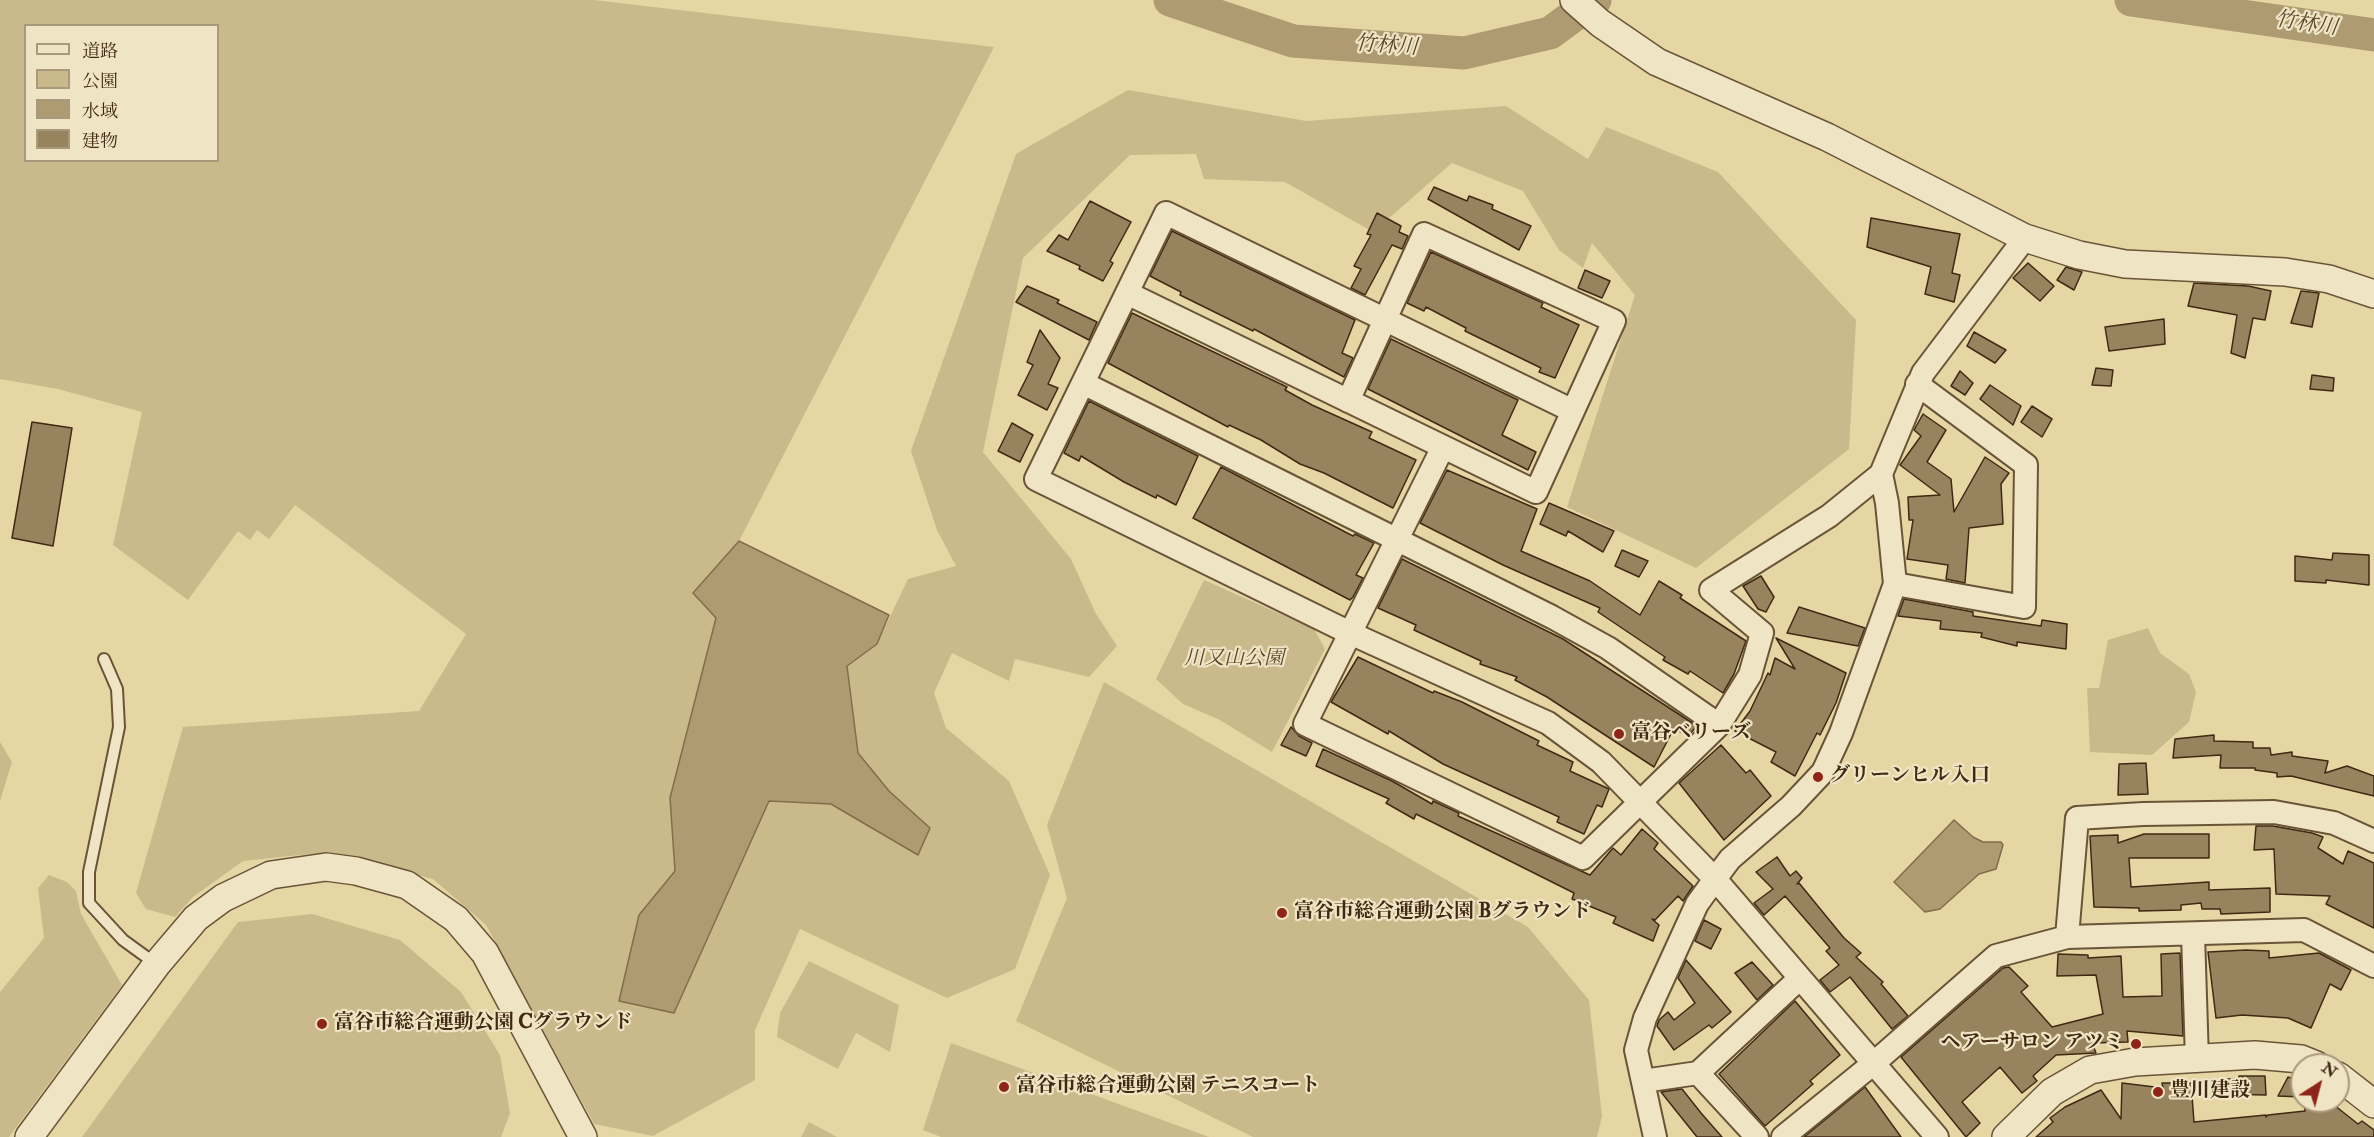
<!DOCTYPE html>
<meta charset="utf-8">
<style>
body{margin:0}
#map{position:relative;width:2374px;height:1137px;overflow:hidden;background:#e6d6a3;font-family:"IM FELL Double Pica","Noto Serif JP",serif}
canvas{display:block}
.legend{position:absolute;left:24px;top:24px;width:195px;height:138px;box-sizing:border-box;background:#efe4c3;border:2px solid #a9997d;margin:0;padding:8px 10px;list-style:none;font-size:18px;color:#412914}
.legend li{display:flex;align-items:center;gap:12px;height:30px}
.legend b{width:30px;border:2px solid #a9997d}
.north{position:absolute;left:2290px;top:1053px;width:60px;height:60px;box-sizing:border-box;background:#efe4c3;border:2px solid #a9997d;border-radius:50%;rotate:36deg;font-size:16px;font-weight:700;line-height:24px;text-align:center;color:#412914}
.north::after{content:'';display:block;margin:auto;width:21px;height:27px;background:#8f2418;clip-path:polygon(50% 0,100% 100%,50% 72%,0 100%)}
</style>
<div id="map">
<canvas width="2374" height="1137"></canvas>
<ul class="legend">
<li><b style="height:8px;background:#efe4c3"></b>道路</li>
<li><b style="height:16px;background:#cab98b"></b>公園</li>
<li><b style="height:16px;background:#ae9b72"></b>水域</li>
<li><b style="height:16px;background:#97835e"></b>建物</li>
</ul>
<div class="north">N</div>
</div>
<script>
const ctx = document.querySelector('canvas').getContext('2d');
ctx.lineJoin = 'round';
function fill(path, color) { ctx.fillStyle = color; ctx.fill(path, 'evenodd'); }
const toPath = rows => new Path2D(rows.map(r => 'M' + r).join(''));
function stroke(path, color, width, dash) { ctx.strokeStyle = color; ctx.lineWidth = width; ctx.lineCap = dash ? 'butt' : 'round'; ctx.setLineDash(dash || []); ctx.stroke(path); }
function drawText(font, color, halo, rows, align = 'center') {
  ctx.font = font + ' "IM FELL Double Pica","Noto Serif JP",serif'; ctx.lineWidth = 4.5; ctx.setLineDash([]); ctx.textBaseline = 'middle'; ctx.strokeStyle = halo; ctx.fillStyle = color; for (const [text, x, y, turn = 0] of rows) {
    ctx.save(); ctx.translate(x, y); ctx.rotate((+turn || 0) * Math.PI / 180); ctx.textAlign = isNaN(turn) ? turn : align; if (halo) ctx.strokeText(text, 0, 0); ctx.fillText(text, 0, 0); ctx.restore();
  }
}
const green = toPath([
 [0,0,594,0,994,47,739,541,693,593,716,618,670,798,675,871,639,915,619,1001,674,1012,769,801,831,804,918,855,889,791,858,753,847,666,877,644,908,579,956,566,937,530,911,451,1016,154,1128,90,1306,121,1506,106,1588,159,1606,127,1718,172,1856,320,1849,449,1696,568,1567,507,1635,295,1592,243,1583,268,1559,250,1523,191,1452,163,1373,232,1285,182,1204,179,1196,154,1130,155,1023,258,983,452,1071,559,1096,614,1117,646,1089,677,1015,659,1009,681,952,653,934,693,946,728,1009,781,1050,875,1015,969,947,998,800,929,755,1030,755,1080,653,1136,594,1124,486,925,433,879,328,852,243,861,193,897,175,917,146,909,136,893,183,727,419,711,466,634,295,505,269,539,257,530,250,540,238,531,188,600,113,545,142,412,58,389,0,379],
 [26,26,218,26,218,160,26,160],
 [1204,580,1314,629,1325,649,1272,752,1220,720,1183,704,1156,679],
 [2148,628,2160,653,2189,674,2196,692,2189,722,2152,755,2090,752,2087,688,2099,688,2108,640],
 [1104,682,1528,927,1589,1000,1602,1116,1597,1137,1253,1137,1016,1021,1067,898,1047,825],
 [0,742,12,762,0,801],
 [49,875,67,882,76,891,81,914,122,985,9,1137,0,1137,0,992,44,938,38,888],
 [312,914,400,940,461,992,500,1055,510,1113,501,1137,82,1137,238,922],
 [809,961,899,1005,890,1052,856,1033,838,1069,777,1037,780,1013],
 [951,1043,1209,1137,941,1137,923,1130],
 [809,1122,837,1137,801,1137]
]);
const water = toPath([
 [739,541,889,615,877,644,847,666,858,753,889,791,930,828,918,855,831,804,769,801,674,1013,619,1001,639,915,675,871,670,798,716,618,693,593,739,541],
 [1954,820,1973,837,1983,842,2001,842,2003,845,1996,869,1979,874,1940,909,1925,912,1894,882,1954,820]
]);
const river = toPath([
 [1170,0,1293,41,1464,53,1550,33,1595,0],
 [2131,0,2374,35]
]);
const building = toPath([
 [1434,187,1467,201,1469,196,1493,205,1492,209,1531,226,1519,250,1428,199,1434,187],
 [1090,201,1131,222,1110,261,1113,263,1103,281,1079,269,1080,266,1047,251,1059,235,1068,240,1090,201],
 [1377,213,1401,226,1399,232,1408,236,1402,249,1392,245,1365,295,1351,288,1361,269,1354,266,1371,235,1367,234,1377,213],
 [1871,218,1960,234,1952,273,1960,275,1954,302,1925,294,1931,267,1867,247,1871,218],
 [1172,231,1355,320,1342,353,1353,358,1344,377,1254,329,1253,331,1180,295,1181,292,1150,276,1172,231],
 [1431,252,1543,303,1541,307,1579,325,1555,378,1539,372,1541,368,1465,331,1466,328,1426,307,1424,311,1407,303,1431,252],
 [2028,263,2054,286,2040,301,2013,278,2028,263],
 [2066,267,2082,272,2074,290,2057,280,2066,267],
 [1585,270,1610,281,1602,298,1578,288,1585,270],
 [2194,283,2248,286,2271,291,2265,320,2253,318,2245,358,2231,353,2237,315,2188,306,2194,283],
 [1027,286,1059,300,1057,303,1097,322,1089,340,1016,302,1027,286],
 [2301,291,2319,293,2312,327,2291,323,2301,291],
 [1132,313,1287,387,1285,390,1312,405,1372,432,1369,438,1416,460,1393,508,1324,473,1300,464,1261,440,1229,425,1228,427,1108,363,1132,313],
 [2164,319,2165,344,2109,351,2105,327,2164,319],
 [1040,330,1060,358,1048,384,1058,388,1047,410,1018,395,1033,365,1027,362,1040,330],
 [1974,332,2006,350,1995,363,1967,346,1974,332],
 [1391,339,1518,400,1502,435,1536,452,1528,470,1368,389,1391,339],
 [2096,368,2113,370,2111,386,2092,385,2096,368],
 [1960,371,1973,383,1965,395,1951,386,1960,371],
 [2312,375,2334,378,2333,391,2310,389,2312,375],
 [1990,385,2021,406,2013,425,1980,399,1990,385],
 [1089,401,1198,456,1176,505,1157,495,1156,498,1124,482,1081,456,1079,461,1064,453,1089,401],
 [2032,406,2052,419,2042,437,2021,422,2032,406],
 [1923,414,1946,430,1927,462,1951,479,1954,512,1985,457,2009,473,2001,484,2003,524,1969,528,1965,583,1946,579,1948,565,1907,559,1913,520,1909,520,1908,497,1940,495,1900,465,1921,436,1914,430,1923,414],
 [32,422,72,428,53,546,12,538,32,422],
 [1012,423,1033,435,1020,462,998,451,1012,423],
 [1221,467,1353,536,1355,534,1374,543,1356,575,1363,578,1353,597,1350,600,1193,518,1221,467],
 [1447,470,1537,509,1521,551,1590,581,1640,615,1659,581,1682,595,1680,598,1746,641,1734,674,1723,693,1690,671,1688,674,1663,660,1665,657,1598,612,1600,608,1503,565,1420,523,1447,470],
 [1549,503,1614,531,1603,552,1568,531,1566,536,1540,524,1549,503],
 [1622,550,1648,561,1639,577,1615,566,1622,550],
 [2333,553,2369,555,2369,585,2326,580,2326,583,2295,581,2295,556,2332,560,2333,553],
 [1402,559,1563,639,1697,726,1688,736,1674,728,1654,767,1547,697,1515,680,1517,677,1480,664,1481,661,1414,630,1416,625,1378,608,1402,559],
 [1761,576,1774,597,1766,612,1758,609,1743,586,1761,576],
 [1904,599,1973,612,1973,616,2041,626,2042,620,2067,624,2066,649,2017,642,2017,646,1981,637,1982,633,1940,629,1941,621,1898,616,1904,599],
 [1799,607,1865,628,1858,646,1787,633,1799,607],
 [1776,638,1846,673,1836,703,1820,735,1817,733,1795,776,1771,762,1776,752,1735,731,1750,711,1768,673,1770,675,1775,658,1795,669,1776,638],
 [1358,657,1433,693,1434,691,1462,702,1539,741,1537,745,1573,762,1570,771,1609,789,1602,807,1597,805,1584,834,1557,822,1559,817,1443,764,1389,731,1388,734,1331,702,1358,657],
 [1291,727,1299,736,1312,743,1306,756,1281,745,1291,727],
 [2214,735,2214,741,2253,742,2253,748,2270,748,2271,755,2292,752,2292,756,2328,761,2325,773,2347,766,2374,776,2374,796,2291,776,2277,777,2277,773,2255,770,2255,768,2220,768,2221,755,2173,758,2175,739,2214,735],
 [1721,745,1746,773,1750,770,1771,796,1724,840,1679,783,1721,745],
 [1323,749,1392,781,1432,804,1433,801,1459,813,1458,816,1590,875,1613,848,1621,855,1642,829,1658,843,1654,849,1693,886,1683,901,1678,896,1655,920,1652,919,1659,925,1653,941,1613,923,1616,917,1572,899,1574,893,1416,814,1414,819,1386,803,1389,799,1316,766,1323,749],
 [2146,763,2148,794,2118,795,2119,764,2146,763],
 [2256,826,2273,826,2312,833,2323,837,2318,848,2343,864,2348,851,2374,863,2374,928,2326,904,2330,896,2276,894,2274,849,2254,850,2256,826],
 [2144,834,2209,834,2209,858,2129,858,2131,887,2209,882,2209,890,2270,888,2270,912,2221,914,2220,909,2202,909,2201,903,2181,905,2181,910,2139,911,2139,908,2094,907,2090,836,2118,835,2118,843,2144,834],
 [1777,857,1790,876,1796,871,1802,878,1797,884,1799,883,1844,938,1861,953,1856,957,1883,982,1881,984,1908,1016,1892,1029,1850,977,1830,992,1820,980,1839,965,1826,951,1830,948,1785,896,1764,915,1754,903,1773,889,1756,872,1777,857],
 [1704,920,1721,929,1711,949,1695,941,1704,920],
 [2246,950,2269,951,2269,958,2319,953,2351,970,2341,990,2330,984,2311,1028,2288,1018,2242,1015,2216,1018,2208,952,2246,950],
 [2180,953,2183,1036,2127,1031,2128,1042,2092,1043,2096,1053,2056,1055,2033,1076,2037,1081,2022,1093,2000,1067,1962,1102,1980,1123,1966,1137,1901,1057,2003,968,2009,967,2028,986,2021,992,2052,1027,2103,1014,2096,975,2057,976,2058,954,2088,955,2088,958,2121,956,2123,997,2162,996,2161,954,2180,953],
 [1686,960,1731,1012,1712,1028,1709,1025,1674,1050,1657,1026,1659,1020,1668,1012,1674,1020,1695,1003,1678,978,1686,960],
 [1752,962,1773,985,1757,1000,1735,973,1752,962],
 [1795,1001,1840,1055,1810,1081,1813,1084,1765,1126,1719,1074,1795,1001],
 [2239,1076,2265,1076,2266,1095,2220,1094,2221,1079,2239,1079,2239,1076],
 [2288,1077,2302,1082,2302,1097,2278,1096,2288,1077],
 [2122,1083,2163,1088,2162,1083,2191,1083,2194,1122,2266,1115,2266,1117,2268,1115,2305,1111,2304,1101,2329,1101,2358,1124,2362,1121,2374,1130,2374,1137,2036,1137,2053,1122,2050,1118,2065,1107,2101,1090,2121,1119,2122,1083],
 [1865,1087,1901,1137,1804,1137,1865,1087],
 [1682,1089,1701,1113,1722,1137,1697,1137,1661,1092,1682,1089]
]);
const service = toPath([
 [104,659,117,689,119,727,89,872,89,903,123,940,156,964]
]);
const minor = toPath([
 [1127,293,1536,492,1614,321,1424,234,1348,401],
 [1083,383,1552,617,1608,648,1719,725],
 [1573,411,1166,213,1036,479,1350,633,1548,723,1601,762,1715,879,1937,1137],
 [1443,447,1305,724,1583,858,1719,725,1750,675,1762,633,1711,590,1829,516,1881,474,1923,373,2025,238],
 [1895,584,2024,607,2026,465,1917,384],
 [2193,934,2197,1060],
 [2067,937,2077,818,2143,814,2274,812,2334,823,2374,841],
 [1698,1073,1757,1137],
 [1643,1081,1698,1073,1799,979],
 [1655,1137,1636,1050,1645,1018,1697,904,1715,879,1730,859,1791,806,1823,772,1841,733,1895,584,1887,503,1881,474],
 [1783,1137,1874,1063,1996,956,2067,937,2304,930,2374,966]
]);
const tertiary = toPath([
 [1574,0,1600,23,1657,62,1827,137,2025,238,2079,255,2125,264,2285,272,2329,279,2374,294],
 [2338,1076,2374,1104],
 [29,1137,157,964,196,918,223,898,271,875,326,867,356,871,407,885,456,919,485,953,583,1137],
 [2006,1137,2052,1092,2090,1070,2135,1062,2255,1055,2301,1059,2316,1065]
]);
const markers = [
 [1619,734,6,"#8f2418"],
 [1818,777,6,"#8f2418"],
 [1282,913,6,"#8f2418"],
 [322,1024,6,"#8f2418"],
 [2136,1044,6,"#8f2418"],
 [1004,1087,6,"#8f2418"],
 [2158,1092,6,"#8f2418"]
];
const parkNames = [
 ["川又山公園",1234,660]
];
const poiNames = [
 ["富谷ベリーズ",1631,734],
 ["グリーンヒル入口",1830,777],
 ["富谷市総合運動公園 Bグラウンド",1294,913],
 ["富谷市総合運動公園 Cグラウンド",334,1024],
 ["ヘアーサロン アツミ",2124,1044,"right"],
 ["富谷市総合運動公園 テニスコート",1016,1087],
 ["豊川建設",2170,1092]
];
const waterNames = [
 ["竹林川",2306,25,8],
 ["竹林川",1386,47,4]
];
fill(green, '#cab98b');
fill(water, '#ae9b72');
stroke(water, '#826d4c', 1.5);
stroke(river, '#ae9b72', 33);
fill(building, '#97835e');
stroke(building, '#412914', 1.5);
stroke(service, '#6a5438', 14);
stroke(minor, '#6a5438', 26);
stroke(tertiary, '#6a5438', 30);
stroke(service, '#efe4c3', 10);
stroke(minor, '#efe4c3', 22);
stroke(tertiary, '#efe4c3', 27);
for (const [x, y, r, color] of markers) { const dot = new Path2D(); dot.arc(x, y, r, 0, 2 * Math.PI); ctx.fillStyle = color; ctx.fill(dot); stroke(dot, '#efe4c3', 2); }
drawText('italic 20px', '#5c462c', '#efe4c3', parkNames);
drawText('bold 20px', '#412914', '#efe4c3', poiNames, 'left');
drawText('italic 21px', '#5c462c', '#efe4c3', waterNames);
</script>
